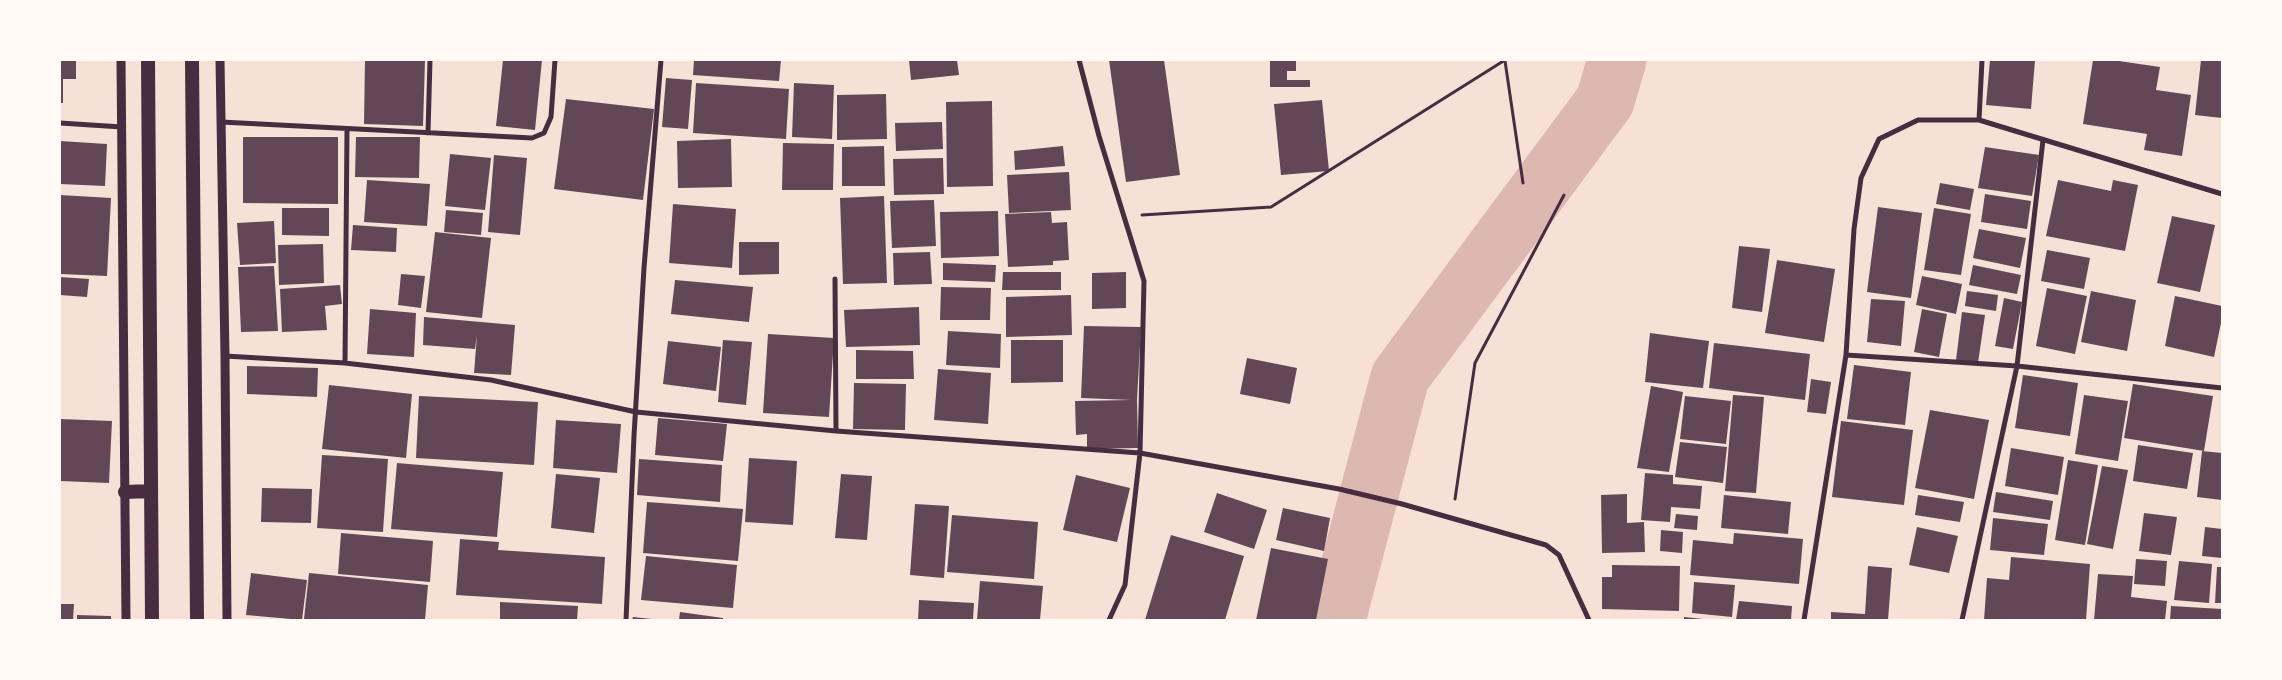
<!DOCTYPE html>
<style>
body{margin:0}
#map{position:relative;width:2282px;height:680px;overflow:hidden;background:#f7e1d7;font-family:Overpass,sans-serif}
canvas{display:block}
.frame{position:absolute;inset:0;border:61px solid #fffaf5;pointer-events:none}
</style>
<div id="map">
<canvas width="2282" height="680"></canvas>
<div class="frame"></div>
</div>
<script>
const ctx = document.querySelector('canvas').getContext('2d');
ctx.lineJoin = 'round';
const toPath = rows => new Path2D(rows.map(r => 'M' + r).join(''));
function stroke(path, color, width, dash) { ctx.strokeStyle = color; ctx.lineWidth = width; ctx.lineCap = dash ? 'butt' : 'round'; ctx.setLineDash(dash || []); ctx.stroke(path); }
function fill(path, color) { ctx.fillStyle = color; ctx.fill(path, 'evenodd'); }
const river = toPath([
 [1336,620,1400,377,1605,101,1617,60]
]);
const building = toPath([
 [60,60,76,60,76,79,63,79,63,103,60,103],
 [365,60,425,60,423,126,364,124],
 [503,60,542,60,535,130,496,126],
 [694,60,781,60,779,81,693,75],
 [909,60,957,60,959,75,911,80],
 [1109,60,1164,60,1180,175,1126,182],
 [1270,60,1296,61,1296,71,1287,71,1287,80,1310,80,1310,87,1270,87],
 [1990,60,2035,60,2031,109,1986,105],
 [2093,60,2112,60,2160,67,2156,90,2191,95,2182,156,2144,150,2147,134,2083,124],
 [2201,60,2222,60,2222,118,2195,115],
 [666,78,692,80,688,129,662,127],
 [696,83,789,89,786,139,693,133],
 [794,83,834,85,832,139,792,137],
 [886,94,887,139,837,140,837,95],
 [566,99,654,109,643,200,554,189],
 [1322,100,1329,171,1281,175,1274,104],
 [992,101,993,186,947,187,946,102],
 [942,122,943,149,896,151,895,123],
 [243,137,338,137,338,204,243,203],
 [356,137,420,137,419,178,355,177],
 [731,139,732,187,678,188,677,141],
 [60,141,107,144,105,186,60,184],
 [783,143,834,144,833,190,782,190],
 [884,146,885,186,842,186,842,147],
 [1063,146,1065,166,1015,170,1014,151],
 [1985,147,2039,155,2032,196,1978,188],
 [450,154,491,158,485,210,445,206],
 [494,155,527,158,520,235,488,232],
 [943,158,944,194,894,195,893,159],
 [1069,172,1071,210,1009,213,1007,175],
 [367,180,430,184,427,226,364,222],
 [2058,180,2111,191,2113,180,2138,185,2125,251,2046,236],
 [1940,183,1974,189,1970,210,1936,204],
 [1985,194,2031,201,2027,229,1981,222],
 [60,195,111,198,107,276,60,274],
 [884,196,887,283,843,284,840,198],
 [934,200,936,246,892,248,890,201],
 [673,204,736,209,732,268,669,263],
 [1878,207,1922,213,1911,298,1867,292],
 [282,208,329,208,329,236,282,235],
 [1934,208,1971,214,1961,275,1924,270],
 [446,210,483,213,481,235,444,232],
 [998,211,999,256,941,258,940,212],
 [1051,212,1052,223,1067,222,1069,260,1053,261,1053,265,1008,267,1005,214],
 [2172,216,2215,225,2200,292,2157,283],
 [274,221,276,263,240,265,237,223],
 [353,225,397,228,396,252,351,250],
 [1979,229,2026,238,2020,268,1973,258],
 [435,232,491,238,482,318,426,312],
 [739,242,779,242,779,274,739,275],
 [323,244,324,283,279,285,278,245],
 [1739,246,1770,249,1762,312,1732,308],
 [2047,250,2090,258,2084,289,2041,281],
 [930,252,932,284,894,285,893,253],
 [1777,260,1835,269,1824,342,1765,333],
 [943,263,996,265,995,282,943,280],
 [1973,265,2021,275,2017,294,1969,285],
 [274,266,278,331,241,332,238,267],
 [1003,272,1061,272,1061,290,1002,290],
 [1126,272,1126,308,1092,309,1092,273],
 [401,274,425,276,421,308,398,305],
 [1922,276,1962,284,1956,314,1916,305],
 [60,277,89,279,87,297,60,295],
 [675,280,753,287,749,322,671,314],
 [340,285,342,304,325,306,327,330,282,332,280,289],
 [941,287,991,288,990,320,940,320],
 [2047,288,2087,296,2075,354,2036,346],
 [1967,291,1998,295,1996,311,1965,306],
 [2091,291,2136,300,2127,351,2081,342],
 [1071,295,1072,335,1006,337,1006,297],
 [2175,296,2222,306,2222,318,2214,357,2165,346],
 [2004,298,2022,302,2013,349,1995,346],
 [1871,299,1905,301,1901,346,1867,342],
 [919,307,920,345,846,347,844,310],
 [370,309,416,313,414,357,367,354],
 [1922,309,1947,314,1939,357,1914,352],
 [1962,312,1985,315,1978,363,1956,360],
 [424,317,515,325,511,375,474,373,477,335,475,349,423,345],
 [1084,326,1141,327,1137,400,1138,448,1087,449,1087,434,1076,435,1075,401,1131,400,1081,398],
 [948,331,1001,334,1000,368,946,365],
 [1650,333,1709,341,1703,388,1645,382],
 [768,334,834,338,829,417,763,413],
 [723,340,752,342,746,405,718,402],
 [1011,340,1063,340,1063,382,1011,383],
 [668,341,721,347,716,391,663,384],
 [1714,343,1810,354,1805,400,1709,388],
 [856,350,913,351,914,379,856,379],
 [1247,358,1297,368,1290,404,1240,394],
 [1854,365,1911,372,1905,425,1847,419],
 [247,366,318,368,317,397,247,394],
 [938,369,991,373,988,424,934,420],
 [2023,375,2078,383,2070,436,2015,428],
 [1811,379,1831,382,1826,414,1807,412],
 [854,383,906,384,905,430,853,429],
 [2133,384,2213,396,2204,451,2124,438],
 [329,385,412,394,406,458,322,449],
 [1651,386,1683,392,1669,472,1637,468],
 [1733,395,1764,397,1756,493,1725,491],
 [2084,395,2128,401,2118,461,2075,454],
 [419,396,538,402,534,465,416,458],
 [1685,396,1731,401,1726,444,1680,439],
 [1930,410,1989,420,1974,499,1915,488],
 [658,418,727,424,723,461,655,455],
 [60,419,112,421,109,483,60,481],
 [556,420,621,424,617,473,553,468],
 [1841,421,1913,430,1904,505,1832,497],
 [1680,442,1727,447,1723,483,1675,477],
 [2138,445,2193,453,2187,489,2133,481],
 [2011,448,2064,457,2058,495,2005,486],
 [2202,451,2222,453,2222,500,2197,497],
 [322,455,388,459,383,532,317,528],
 [749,458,797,461,793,525,745,522],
 [639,459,722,465,720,502,637,495],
 [2068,460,2098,465,2085,545,2055,540],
 [397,463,503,472,497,537,391,529],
 [2102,466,2128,470,2113,549,2087,544],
 [1645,473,1673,475,1673,484,1702,486,1700,509,1671,507,1670,522,1641,520],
 [556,474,600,478,594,533,551,528],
 [841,474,872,476,867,540,835,538],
 [1076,475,1130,488,1117,542,1063,530],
 [262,488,312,489,311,523,261,522],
 [1996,492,2053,501,2050,520,1993,512],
 [1217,493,1267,510,1254,549,1204,532],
 [1627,494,1627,523,1644,522,1645,552,1602,553,1601,495],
 [1724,495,1791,502,1788,534,1721,528],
 [1918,495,1964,502,1960,522,1915,515],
 [647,502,743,509,738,561,643,553],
 [915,504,949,506,944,578,910,575],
 [1283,508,1330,518,1324,551,1276,540],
 [2144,513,2177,517,2171,555,2139,551],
 [1676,514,1698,516,1697,530,1674,528],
 [952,515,1038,522,1034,579,947,572],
 [1993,518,2048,524,2044,555,1990,550],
 [1917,527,1958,536,1949,573,1909,565],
 [2205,527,2222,529,2222,558,2202,556],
 [1661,530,1683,532,1682,553,1660,551],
 [341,533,433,541,430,582,338,574],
 [1734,533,1803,539,1799,584,1690,575,1693,540,1733,544],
 [1171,535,1244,556,1225,620,1145,620],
 [460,539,499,542,498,550,605,557,602,604,456,595],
 [1271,548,1328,559,1316,620,1256,620],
 [646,556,737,565,733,608,641,600],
 [2011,557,2090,564,2086,620,1984,620,1987,578,2009,580],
 [2136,559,2167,561,2165,586,2134,584],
 [2179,561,2212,564,2209,603,2174,600],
 [1612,565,1680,566,1679,611,1602,609,1602,577,1612,577],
 [1868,566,1892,568,1888,620,1831,620,1831,612,1865,614],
 [2217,567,2222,567,2222,603,2215,603],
 [251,573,307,580,302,620,246,615],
 [309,573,428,585,425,620,304,619],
 [2098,574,2133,576,2131,597,2167,601,2165,620,2094,620],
 [980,581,1043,586,1040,620,977,620],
 [1694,582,1735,585,1732,617,1692,613],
 [919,600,974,603,973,620,918,620],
 [1739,601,1792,606,1791,620,1736,620],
 [500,602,578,606,577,620,500,620],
 [60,604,74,604,73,620,60,620],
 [2171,606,2222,609,2222,620,2170,620],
 [680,612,723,618,723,620,679,620],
 [77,615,111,616,111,620,77,620],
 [633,617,652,619,652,620,632,620],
 [1684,617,1703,619,1703,620,1684,620]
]);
const path = toPath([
 [1505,61,1523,183],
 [1142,215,1271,207,1505,60],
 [1455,499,1475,363,1564,195]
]);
const minor = toPath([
 [1079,60,1099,136,1144,281,1140,453,1125,585,1109,620],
 [1979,120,1982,60],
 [221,122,532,138,544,133,551,117,555,60],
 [60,123,122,127],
 [428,133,430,60],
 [835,279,836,431],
 [1846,355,2017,366,2222,388],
 [225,356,345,363,491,380,636,412,836,431,1140,453,1339,489,1402,504,1546,545,1559,555,1589,620],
 [345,363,347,129],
 [626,620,634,436,644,268,661,60],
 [1804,620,1846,355,1854,229,1861,178,1879,139,1918,120,1979,120,2222,194],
 [1962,620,2017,366,2043,140]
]);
const tertiary = toPath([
 [121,60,126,620],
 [220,60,225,356,227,620]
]);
const trunk = toPath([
 [148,60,152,620],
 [192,60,197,620],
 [125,492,151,491]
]);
stroke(river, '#dcb8b0', 59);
fill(building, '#644757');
stroke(path, '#4a2c40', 3);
stroke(minor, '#4a2c40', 5);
stroke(tertiary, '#4a2c40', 9);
stroke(trunk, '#4a2c40', 14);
</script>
